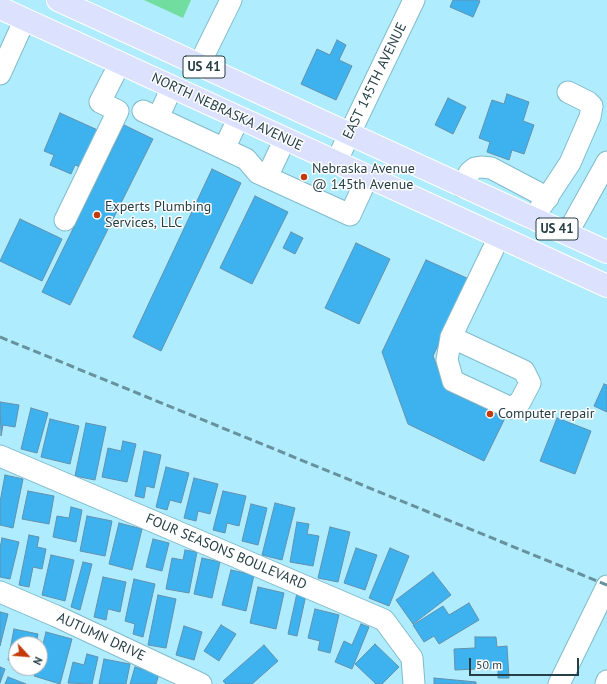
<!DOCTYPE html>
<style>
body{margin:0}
#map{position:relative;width:607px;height:684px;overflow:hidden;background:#afecfd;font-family:"PT Sans",sans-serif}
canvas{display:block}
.north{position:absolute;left:8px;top:636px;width:40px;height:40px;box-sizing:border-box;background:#fff;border:1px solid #a8b2b5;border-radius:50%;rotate:116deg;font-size:11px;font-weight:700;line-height:16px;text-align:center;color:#263f45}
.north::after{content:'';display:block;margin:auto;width:14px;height:18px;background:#c33a0b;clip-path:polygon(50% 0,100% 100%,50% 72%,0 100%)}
.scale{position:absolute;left:469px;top:658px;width:110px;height:18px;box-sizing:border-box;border:2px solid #263f45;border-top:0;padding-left:5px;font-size:12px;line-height:14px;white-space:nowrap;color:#263f45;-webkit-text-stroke:3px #fff;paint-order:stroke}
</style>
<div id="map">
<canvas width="607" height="684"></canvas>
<div class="north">N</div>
<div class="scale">50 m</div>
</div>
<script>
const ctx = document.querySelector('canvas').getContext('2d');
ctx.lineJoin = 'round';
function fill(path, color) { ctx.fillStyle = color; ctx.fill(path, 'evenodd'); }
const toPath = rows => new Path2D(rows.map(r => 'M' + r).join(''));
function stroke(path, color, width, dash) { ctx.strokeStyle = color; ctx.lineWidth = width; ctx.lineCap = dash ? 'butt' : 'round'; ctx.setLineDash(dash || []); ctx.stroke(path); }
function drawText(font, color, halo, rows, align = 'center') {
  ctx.font = font + ' "PT Sans",sans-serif'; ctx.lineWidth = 3; ctx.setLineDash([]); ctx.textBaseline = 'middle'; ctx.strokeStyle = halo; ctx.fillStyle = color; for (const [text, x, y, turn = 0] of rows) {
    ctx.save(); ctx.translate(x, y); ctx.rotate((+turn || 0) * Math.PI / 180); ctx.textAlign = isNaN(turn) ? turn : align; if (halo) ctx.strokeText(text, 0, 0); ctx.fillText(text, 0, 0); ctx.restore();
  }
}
const water = toPath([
 [144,0,191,0,183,18]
]);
const building = toPath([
 [453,0,478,0,480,1,473,17,450,7,453,0],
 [337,40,346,45,339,60,352,66,336,100,301,84,317,49,330,55,337,40],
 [507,94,529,102,523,121,534,125,524,154,512,150,509,160,487,152,490,142,479,138,492,100,504,104,507,94],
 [448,98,466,107,453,134,435,125,448,98],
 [60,113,102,132,85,169,75,165,71,174,50,165,54,155,44,151,60,113],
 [124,125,153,139,70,305,42,292,124,125],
 [212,169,241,183,161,351,133,337,212,169],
 [255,196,288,212,252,284,220,268,255,196],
 [20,219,62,239,42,281,0,261,20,219],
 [291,232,303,238,295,254,283,248,291,232],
 [356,243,390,259,359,324,325,308,356,243],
 [426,260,469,279,433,356,446,390,505,418,484,461,408,424,382,352,426,260],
 [604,384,607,385,607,412,594,406,604,384],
 [0,402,19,405,15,427,3,425,1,436,0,402],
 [31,408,48,413,37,453,21,449,31,408],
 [557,418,591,431,575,474,540,461,557,418],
 [50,419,79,426,70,464,41,457,50,419],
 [86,423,106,427,95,480,75,476,86,423],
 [123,441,136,444,127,482,102,477,108,448,121,451,123,441],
 [144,451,161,455,154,488,146,486,144,498,135,496,144,451],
 [166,467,189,473,181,503,170,500,167,510,156,507,166,467],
 [5,475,23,479,13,528,0,525,0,502,5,475],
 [194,478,218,484,210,514,198,511,196,521,184,518,194,478],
 [28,491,54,496,49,524,22,519,28,491],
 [223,491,246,496,239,526,227,523,225,533,213,530,223,491],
 [275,503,295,508,282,560,262,555,275,503],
 [251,504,267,508,258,545,242,541,251,504],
 [71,507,82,510,76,542,53,537,57,516,69,518,71,507],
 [87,516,112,521,105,556,80,551,87,516],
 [297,522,309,524,307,534,319,536,313,566,290,562,297,522],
 [119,523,142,529,132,570,109,564,119,523],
 [330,527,350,532,338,582,318,578,330,527],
 [29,535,39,537,37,547,46,549,42,569,33,567,29,587,19,585,29,535],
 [2,538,19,542,10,579,0,577,0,548,2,538],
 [153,539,169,543,162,571,146,567,153,539],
 [356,548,377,555,365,590,344,583,356,548],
 [390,548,409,556,389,606,369,598,390,548],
 [185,550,197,552,189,593,166,589,172,558,183,560,185,550],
 [51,555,74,560,65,601,42,595,51,555],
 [202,558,220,562,212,598,194,594,202,558],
 [83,562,92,564,80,610,71,607,83,562],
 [231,570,254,575,246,611,222,605,231,570],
 [433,572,451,595,413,624,396,600,433,572],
 [103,577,126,582,120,612,108,609,106,620,94,617,103,577],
 [134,579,155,584,143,637,133,634,135,624,125,621,134,579],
 [258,587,284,593,276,629,250,623,258,587],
 [297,593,306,595,297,636,288,634,297,593],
 [158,595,176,599,166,648,148,645,158,595],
 [469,603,479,620,439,644,434,636,424,642,413,625,443,606,449,615,469,603],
 [315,609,339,615,330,653,318,650,320,641,308,638,315,609],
 [0,612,8,614,0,646,0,612],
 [361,624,369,627,352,669,335,662,344,641,352,645,361,624],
 [221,625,236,634,219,661,204,651,221,625],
 [184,626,202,632,194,660,176,655,184,626],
 [14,629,38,634,36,644,16,644,16,661,8,660,14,629],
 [46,632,72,639,60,684,34,676,37,668,40,668,40,656,46,632],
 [475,637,496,637,497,647,507,646,509,678,498,678,498,668,455,670,454,649,475,648,475,637],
 [375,644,399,667,382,684,376,684,355,664,375,644],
 [264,645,278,661,252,684,226,684,223,681,264,645],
 [87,654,98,657,92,684,68,683,73,662,84,665,87,654],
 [104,659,130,664,126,684,99,684,104,659],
 [0,667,5,669,0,683,0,667],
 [135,667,159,674,156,684,130,684,135,667],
 [8,677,26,684,5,684,8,677],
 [434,678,476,682,476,684,434,684,434,678]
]);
const minor = toPath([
 [199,65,231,0],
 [0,74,25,19],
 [143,111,246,159,258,173,350,215,368,176],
 [158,118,172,87],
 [224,149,239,117],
 [336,162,414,0],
 [267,177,285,139],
 [461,186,470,172,475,168,481,167,491,168,548,198],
 [533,219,570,163,590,117,592,106,588,102,568,92],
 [65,220,118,111,100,102,120,63],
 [567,234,607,162],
 [451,337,524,371,530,383,520,402,511,408,453,381,447,360,451,337,499,237],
 [0,456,384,620,412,658,414,684],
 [0,592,56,616,201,684],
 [559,684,607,586],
 [606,684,607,681]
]);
const major = toPath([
 [58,0,607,252],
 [0,8,607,286]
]);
const rail = toPath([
 [0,337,607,585]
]);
const markers = [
 [304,177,4,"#c33a0b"],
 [97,215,4,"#c33a0b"],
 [490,414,4,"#c33a0b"]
];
const shields = [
 [204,67,42],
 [557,229,42]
];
const shieldNames = [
 ["US 41",204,67],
 ["US 41",557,229]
];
const streetNames = [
 ["EAST 145TH AVENUE",375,81,-64],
 ["NORTH NEBRASKA AVENUE",227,112,25],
 ["FOUR SEASONS BOULEVARD",226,552,23],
 ["AUTUMN DRIVE",101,637,25]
];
const poiNames = [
 ["Nebraska Avenue",312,169],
 ["@ 145th Avenue",312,185],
 ["Experts Plumbing",105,207],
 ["Services, LLC",105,223],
 ["Computer repair",498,414]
];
fill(water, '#71dd9f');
fill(building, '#3db2ef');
stroke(building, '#6391ad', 1);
stroke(minor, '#80bbcb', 23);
stroke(major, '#fff', 24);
stroke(minor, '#fff', 21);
stroke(major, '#dce1fe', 22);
stroke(rail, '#67929d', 3, [8, 4]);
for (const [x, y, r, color] of markers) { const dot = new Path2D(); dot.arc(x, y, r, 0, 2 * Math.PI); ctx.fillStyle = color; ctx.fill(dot); stroke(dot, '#fff', 1.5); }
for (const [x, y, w] of shields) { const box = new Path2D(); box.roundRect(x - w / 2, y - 11, w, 22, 3); ctx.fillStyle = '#fff'; ctx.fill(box); stroke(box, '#263f45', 1); }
drawText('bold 13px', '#263f45', null, shieldNames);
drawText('14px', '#263f45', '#fff', streetNames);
drawText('14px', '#263f45', '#fff', poiNames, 'left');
</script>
